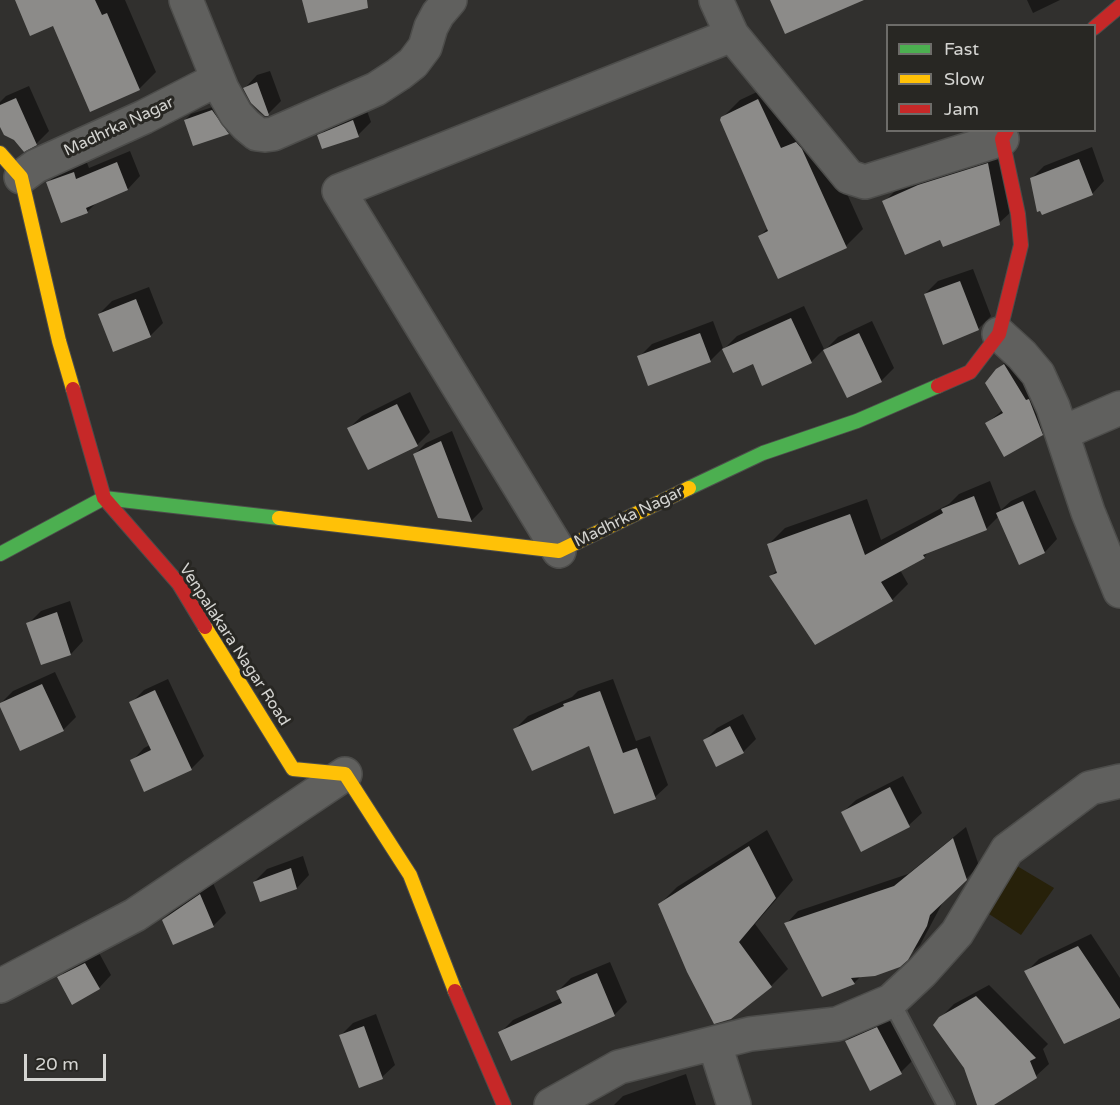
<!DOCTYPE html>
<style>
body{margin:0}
#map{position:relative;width:1120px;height:1105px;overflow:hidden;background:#31302e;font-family:"Varela Round",sans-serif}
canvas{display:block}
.legend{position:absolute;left:886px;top:24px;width:210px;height:108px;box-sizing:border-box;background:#282723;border:2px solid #6d6c69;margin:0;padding:8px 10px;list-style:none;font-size:18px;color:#d4d4d1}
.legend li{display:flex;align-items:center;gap:12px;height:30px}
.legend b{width:30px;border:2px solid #6d6c69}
.scale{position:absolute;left:24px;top:1054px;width:82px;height:27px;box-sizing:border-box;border:3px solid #d4d4d1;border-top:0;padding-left:8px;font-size:18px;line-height:21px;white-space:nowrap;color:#d4d4d1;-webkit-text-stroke:4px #282723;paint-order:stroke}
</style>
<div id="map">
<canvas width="1120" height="1105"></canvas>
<ul class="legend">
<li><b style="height:8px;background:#4caf50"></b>Fast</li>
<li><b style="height:8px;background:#ffc107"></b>Slow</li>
<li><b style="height:8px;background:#c62828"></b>Jam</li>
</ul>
<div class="scale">20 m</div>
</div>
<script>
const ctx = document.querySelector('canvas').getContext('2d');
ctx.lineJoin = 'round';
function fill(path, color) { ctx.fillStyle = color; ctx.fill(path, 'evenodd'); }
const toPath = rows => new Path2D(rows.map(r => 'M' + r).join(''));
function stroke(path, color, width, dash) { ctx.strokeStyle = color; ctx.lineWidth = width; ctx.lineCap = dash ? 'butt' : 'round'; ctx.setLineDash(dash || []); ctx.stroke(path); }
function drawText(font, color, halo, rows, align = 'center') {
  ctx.font = font + ' "Varela Round",sans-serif'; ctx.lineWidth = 6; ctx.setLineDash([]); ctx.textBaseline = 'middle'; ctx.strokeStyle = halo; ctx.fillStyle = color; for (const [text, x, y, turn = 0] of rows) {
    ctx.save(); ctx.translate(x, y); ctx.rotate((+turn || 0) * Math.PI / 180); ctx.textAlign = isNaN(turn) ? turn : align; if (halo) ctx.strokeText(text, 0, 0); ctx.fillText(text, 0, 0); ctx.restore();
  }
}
const water = toPath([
 [1017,866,1054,888,1021,935,986,912]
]);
const shadow = toPath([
 [22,0,125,0,156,72,139,89],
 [1027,0,1060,0,1033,13],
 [270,71,281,101,268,114,245,88,257,75],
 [776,83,819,132,863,229,846,246,760,236,768,228,722,118,740,100],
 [29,86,49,131,36,144,0,123,0,102,6,96],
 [219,105,234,127,228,132,185,120,191,114],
 [366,108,371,122,358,135,319,136,332,123],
 [1092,147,1104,181,1092,194,1031,179,1044,166],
 [130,151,140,176,128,189,97,202,87,212,48,183,60,170,86,160,89,168],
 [1000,152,1012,211,999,223,940,238,884,202,896,190,931,173],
 [973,269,991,316,978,329,925,294,938,281],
 [149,287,163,323,150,336,99,314,112,301],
 [804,306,824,349,811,362,753,362,724,349,737,336],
 [713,321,723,348,710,361,639,357,652,344],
 [872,321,894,368,881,381,825,350,838,337],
 [1008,359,1053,423,1042,434,987,423,1003,410,997,370],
 [410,392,430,432,417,445,349,428,362,416],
 [452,431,483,509,472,520,439,517,415,454,426,443],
 [990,481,1001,510,1011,501,1035,490,1057,539,1045,552,999,516,986,529,930,550,924,557,900,570,908,584,892,600,771,576,778,569,769,544,785,528,867,499,881,540,949,504,959,494],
 [70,601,83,641,71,654,42,663,28,624,41,611],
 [55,672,76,717,63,730,0,704,13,691],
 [168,679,204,756,191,769,132,761,144,748,150,745,131,703,144,690],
 [613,679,636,741,650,736,668,785,655,797,590,743,515,729,528,716,572,697,578,691],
 [743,714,756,739,743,752,704,741,717,728],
 [903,776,922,813,909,825,862,850,843,812,856,800],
 [966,827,979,866,943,902,920,945,899,965,861,976,854,983,786,924,798,911,908,874],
 [767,830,793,880,755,924,788,969,771,986,660,904,677,887],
 [303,856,309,875,297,888,254,882,267,869],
 [213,883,226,913,213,926,163,920,176,907],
 [1091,934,1120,978,1120,1016,1026,972,1039,959],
 [98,951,111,975,99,988,59,978,71,965],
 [610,962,627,1002,614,1015,500,1033,513,1020,561,998,558,991,571,978],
 [989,985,1048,1044,1043,1049,1049,1064,1036,1076,991,1105,983,1105,940,1018,954,1004],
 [897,1009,920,1053,901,1072,846,1041,866,1022],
 [376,1014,395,1065,382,1077,360,1086,341,1035,353,1023],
 [686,1074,696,1105,614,1105,623,1096]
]);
const building = toPath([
 [15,0,95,0,102,15,107,13,140,90,90,112,53,26,30,36],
 [302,0,367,0,368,8,308,23],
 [770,0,864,0,785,34],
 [257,82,269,115,268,116,265,116,251,103,243,88],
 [16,98,37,145,24,152,14,140,4,135,0,127,0,105],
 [758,99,781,148,796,142,802,149,847,248,778,279,758,236,768,231,720,120,721,117],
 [212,110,229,134,193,146,184,120],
 [353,120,359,137,322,149,317,135],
 [1079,159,1093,195,1042,215,1040,211,1037,212,1030,178],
 [117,162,128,190,86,208,88,213,61,223,46,182,74,172,76,179],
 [988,163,1000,225,943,247,940,240,905,255,882,201,918,185],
 [960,281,979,330,943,345,924,294],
 [136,299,151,337,113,352,98,314],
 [791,318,812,363,762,386,753,364,733,373,722,349],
 [700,333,711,362,648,386,637,356],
 [859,333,882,382,847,398,823,350],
 [1004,364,1026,400,1029,399,1043,435,1004,457,985,423,1003,413,985,383,996,369],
 [397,404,418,446,368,470,347,428],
 [441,441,472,522,438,518,413,454],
 [974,496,987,530,923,555,925,558,881,582,893,601,815,645,769,576,777,573,767,544,850,514,865,555,943,513,941,509],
 [1023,501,1045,553,1019,565,996,513],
 [57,612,71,655,41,665,26,623],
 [42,684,64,731,20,751,0,707,0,703],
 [155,690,192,770,144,792,130,760,151,750,129,702],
 [600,691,623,753,637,748,656,799,614,814,589,746,532,771,513,729,564,706,563,704],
 [730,726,744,753,716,767,703,740],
 [890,787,910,827,861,852,841,812],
 [953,838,967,880,930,915,927,926,908,960,900,967,875,976,851,978,855,984,822,997,784,923,894,886],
 [749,846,776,898,739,942,772,987,731,1019,714,1024,687,972,658,904],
 [291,868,297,889,260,902,253,882],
 [200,894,214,927,173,945,162,920],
 [1078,946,1120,1009,1120,1018,1064,1044,1024,971],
 [85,963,100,989,72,1005,57,977],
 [597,973,615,1016,511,1061,498,1032,562,1003,556,991],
 [976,996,1036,1058,1030,1061,1037,1078,994,1105,977,1105,964,1068,933,1025,939,1017],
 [364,1026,383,1079,359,1088,339,1035],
 [877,1027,902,1074,870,1091,845,1041]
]);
const lane = toPath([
 [891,1001,946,1105]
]);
const street = toPath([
 [186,0,222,89,236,114,246,125,257,134,265,135,273,134,376,89,399,74,413,63,425,47,431,27,438,14,450,0],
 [716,0,732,35,849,177,865,182,1002,139],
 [21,177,36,166,144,117,218,79],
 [999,334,1022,355,1038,374,1053,407,1088,512,1120,591],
 [1062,433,1120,408],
 [559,551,339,191,732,35],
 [0,986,135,915,345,774],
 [715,1045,734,1105],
 [551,1105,619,1067,750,1034,837,1024,891,1001,922,972,957,933,1007,850,1090,788,1120,781]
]);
const fast = toPath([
 [689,488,763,453,857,421,938,386],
 [0,554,104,498,279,518]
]);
const slow = toPath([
 [0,153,21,177,59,341,73,389],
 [279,518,559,551,689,488],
 [205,627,293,769,345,774,410,875,455,991]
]);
const jam = toPath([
 [1094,28,1120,6],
 [938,386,970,372,999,334,1021,245,1018,214,1002,139,1007,130],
 [73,389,104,498,179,584,205,627],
 [455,991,504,1105]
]);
const streetNames = [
 ["Madhrka Nagar",119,127,-25],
 ["Madhrka Nagar",629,517,-26],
 ["Venpalakara Nagar Road",234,645,57]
];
fill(water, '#27210a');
fill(shadow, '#0007');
fill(building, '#8c8b89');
stroke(lane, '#4d4d4b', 20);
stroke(street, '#4d4d4b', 36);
stroke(fast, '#4d4d4b', 16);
stroke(slow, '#4d4d4b', 16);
stroke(jam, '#4d4d4b', 16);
stroke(lane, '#60605e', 16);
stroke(street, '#60605e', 33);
stroke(fast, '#4caf50', 14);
stroke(slow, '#ffc107', 14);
stroke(jam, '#c62828', 14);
drawText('16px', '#d4d4d1', '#282723', streetNames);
</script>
